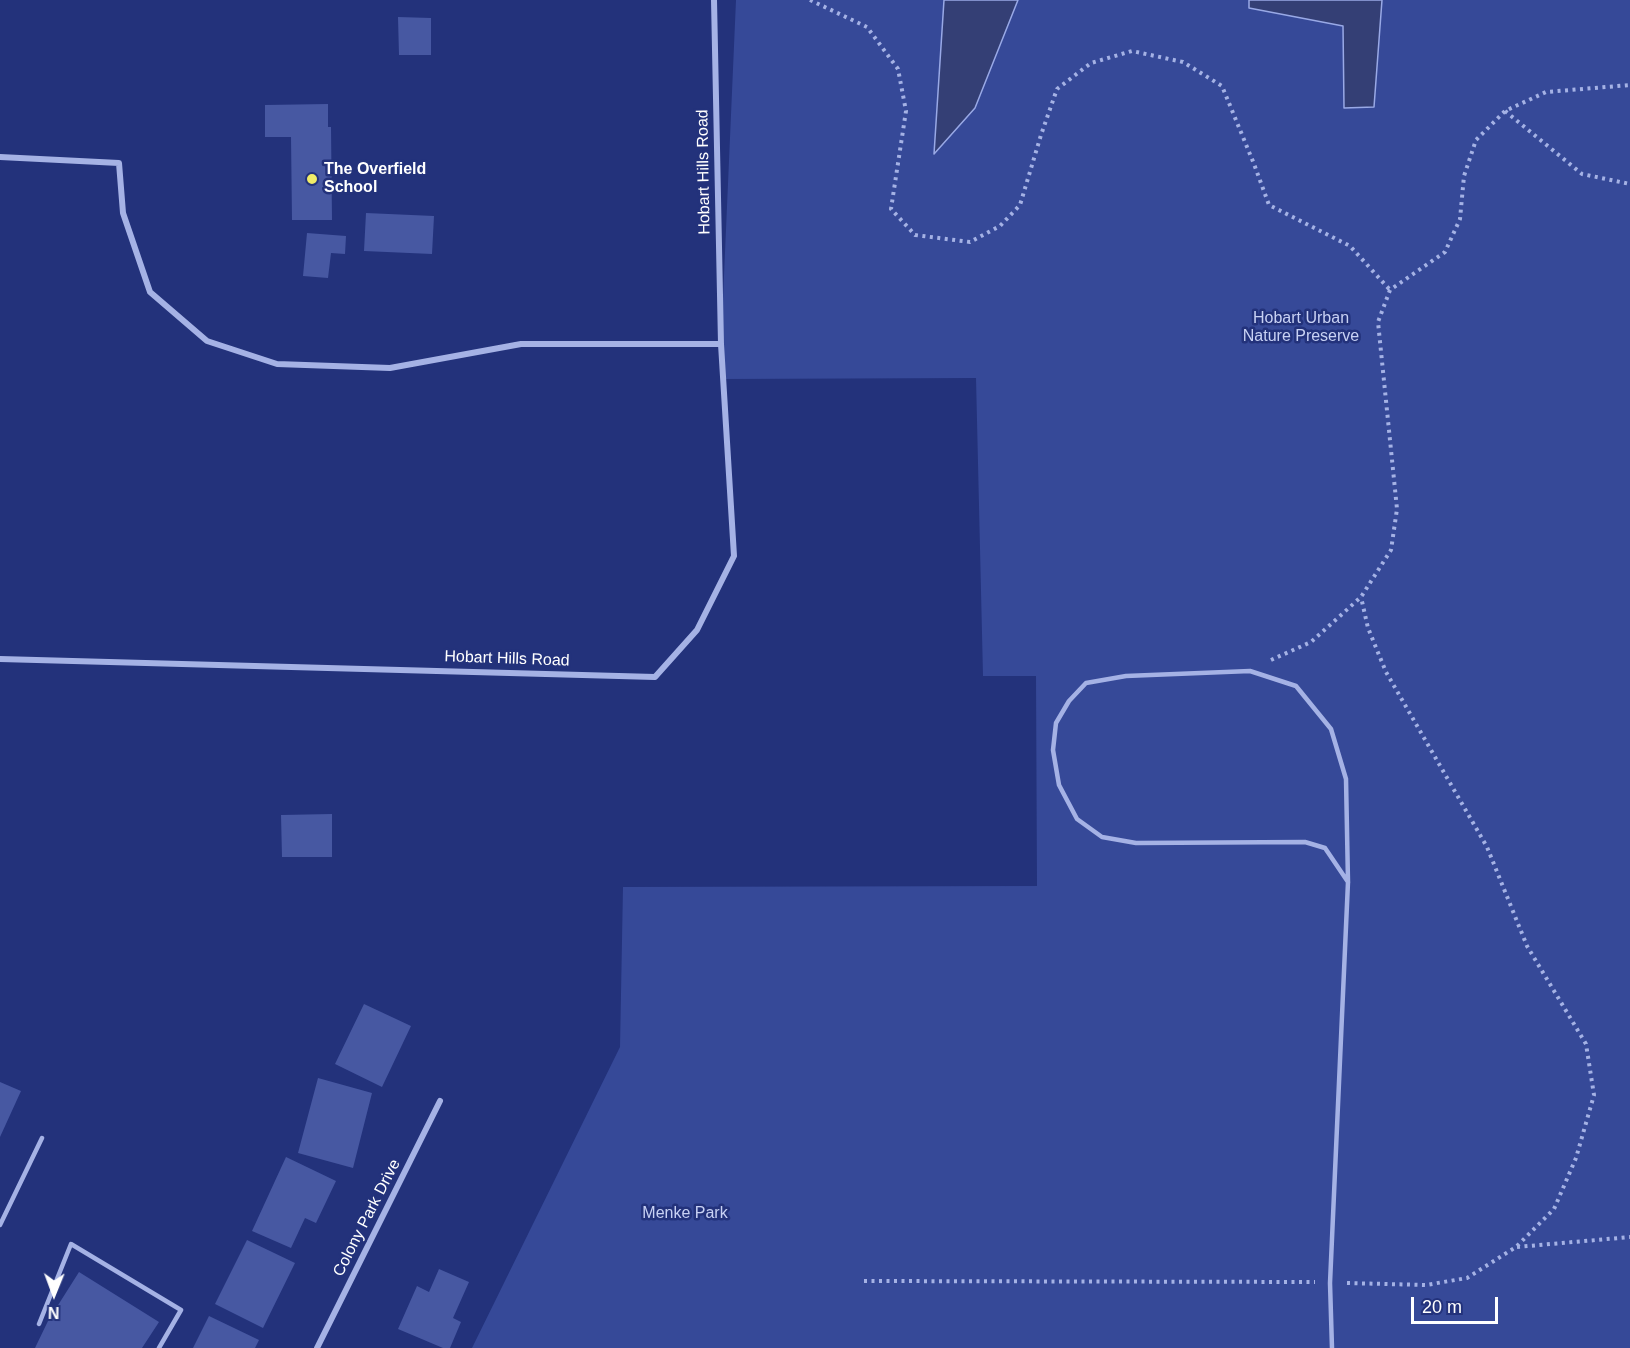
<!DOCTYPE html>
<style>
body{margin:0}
#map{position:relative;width:1630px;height:1348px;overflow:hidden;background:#23327b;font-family:Helvetica,sans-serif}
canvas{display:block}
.north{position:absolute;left:24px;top:1264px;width:60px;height:60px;-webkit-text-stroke:4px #23327b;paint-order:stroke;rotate:181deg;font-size:16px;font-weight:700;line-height:24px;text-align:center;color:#fff}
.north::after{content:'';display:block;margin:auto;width:21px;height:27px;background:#fff;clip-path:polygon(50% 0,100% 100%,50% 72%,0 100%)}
.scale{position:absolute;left:1411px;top:1297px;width:87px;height:27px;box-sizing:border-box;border:3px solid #fff;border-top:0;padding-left:8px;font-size:18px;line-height:21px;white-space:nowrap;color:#fff;-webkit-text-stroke:4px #23327b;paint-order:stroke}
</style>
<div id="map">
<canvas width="1630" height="1348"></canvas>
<div class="north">N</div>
<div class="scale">20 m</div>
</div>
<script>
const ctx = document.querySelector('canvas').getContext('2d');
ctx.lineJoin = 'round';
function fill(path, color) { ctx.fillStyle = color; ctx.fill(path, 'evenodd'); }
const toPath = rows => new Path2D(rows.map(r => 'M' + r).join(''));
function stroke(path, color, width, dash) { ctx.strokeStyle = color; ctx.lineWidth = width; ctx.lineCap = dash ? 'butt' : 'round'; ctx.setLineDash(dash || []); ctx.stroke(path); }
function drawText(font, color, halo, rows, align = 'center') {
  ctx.font = font + ' Helvetica,sans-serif'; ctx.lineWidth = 5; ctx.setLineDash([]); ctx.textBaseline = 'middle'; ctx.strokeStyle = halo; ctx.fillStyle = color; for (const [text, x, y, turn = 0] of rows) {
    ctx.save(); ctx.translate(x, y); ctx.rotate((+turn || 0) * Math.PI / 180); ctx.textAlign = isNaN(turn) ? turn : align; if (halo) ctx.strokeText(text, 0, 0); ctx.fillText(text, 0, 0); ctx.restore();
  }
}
const green = toPath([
 [736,0,1630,0,1630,1348,472,1348,620,1047,623,887,1037,886,1036,676,983,676,976,378,723,379,721,344]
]);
const water = toPath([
 [944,0,1018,0,975,108,934,154,944,0],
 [1249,0,1382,0,1374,107,1344,108,1343,26,1249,8,1249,0]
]);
const building = toPath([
 [398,17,431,18,431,55,399,55],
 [328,104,328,127,331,127,332,220,292,220,291,137,265,137,265,105],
 [366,213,434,216,432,254,364,251],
 [307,233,346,236,345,254,331,253,328,278,303,276],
 [332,814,332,857,282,857,281,815],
 [364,1004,411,1026,382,1087,335,1064],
 [318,1078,372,1093,353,1168,298,1153],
 [0,1082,21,1091,0,1137],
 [286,1157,336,1181,316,1223,305,1218,291,1248,252,1231],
 [247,1240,295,1263,263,1328,215,1304],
 [439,1269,469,1282,453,1318,461,1322,450,1348,443,1348,398,1329,417,1286,429,1292],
 [79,1272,159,1322,142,1348,35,1348,48,1321],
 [209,1316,259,1340,255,1348,193,1348]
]);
const path = toPath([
 [810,0,867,27,898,69,906,111,891,209,915,235,970,242,1000,226,1020,205,1041,135,1057,89,1091,63,1132,51,1183,62,1222,86,1254,164,1269,205,1350,246,1390,290],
 [1505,111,1582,174,1630,184],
 [1271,660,1311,642,1361,597,1391,550,1397,509,1378,322,1390,290,1445,252,1460,219,1464,176,1476,140,1505,111,1546,92,1630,85],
 [1517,1247,1630,1237],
 [864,1281,1315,1282],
 [1347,1283,1426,1285,1467,1278,1516,1247,1554,1209,1576,1158,1594,1095,1586,1044,1527,946,1487,847,1386,672,1368,628,1361,597]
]);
const lane = toPath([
 [0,1225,42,1138],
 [39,1324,71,1244,181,1310,159,1348],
 [1332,1348,1330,1283,1348,882,1346,779,1331,729,1296,686,1250,671,1126,676,1086,683,1069,701,1056,723,1053,750,1059,785,1077,819,1102,837,1136,843,1305,842,1325,848,1348,882]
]);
const street = toPath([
 [0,157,119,163,123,213,150,292,207,341,277,364,390,368,521,344,721,344],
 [0,659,655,677,697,630,734,556,721,344,714,0],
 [317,1348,440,1101]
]);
const markers = [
 [312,179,6,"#f0ec68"]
];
const poiNames = [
 ["The Overfield",324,170],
 ["School",324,188]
];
const streetNames = [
 ["Hobart Hills Road",704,172,-91],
 ["Hobart Hills Road",507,659,2],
 ["Colony Park Drive",367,1218,-63]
];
const parkNames = [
 ["Hobart Urban",1301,319],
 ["Nature Preserve",1301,337],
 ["Menke Park",685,1214]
];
fill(green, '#364998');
fill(water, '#343f75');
stroke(water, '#99a9e6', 1.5);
fill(building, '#4758a2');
stroke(path, '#a5b2e5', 4, [3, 4.5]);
stroke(lane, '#a5b2e5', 4.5);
stroke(street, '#a5b2e5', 6);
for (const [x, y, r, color] of markers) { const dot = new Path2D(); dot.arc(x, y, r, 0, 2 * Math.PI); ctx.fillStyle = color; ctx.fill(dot); stroke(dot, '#23327b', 2); }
drawText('bold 16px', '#fff', '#23327b', poiNames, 'left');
drawText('16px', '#fff', '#23327b', streetNames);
drawText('16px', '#c8d1f4', '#23327b', parkNames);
</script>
